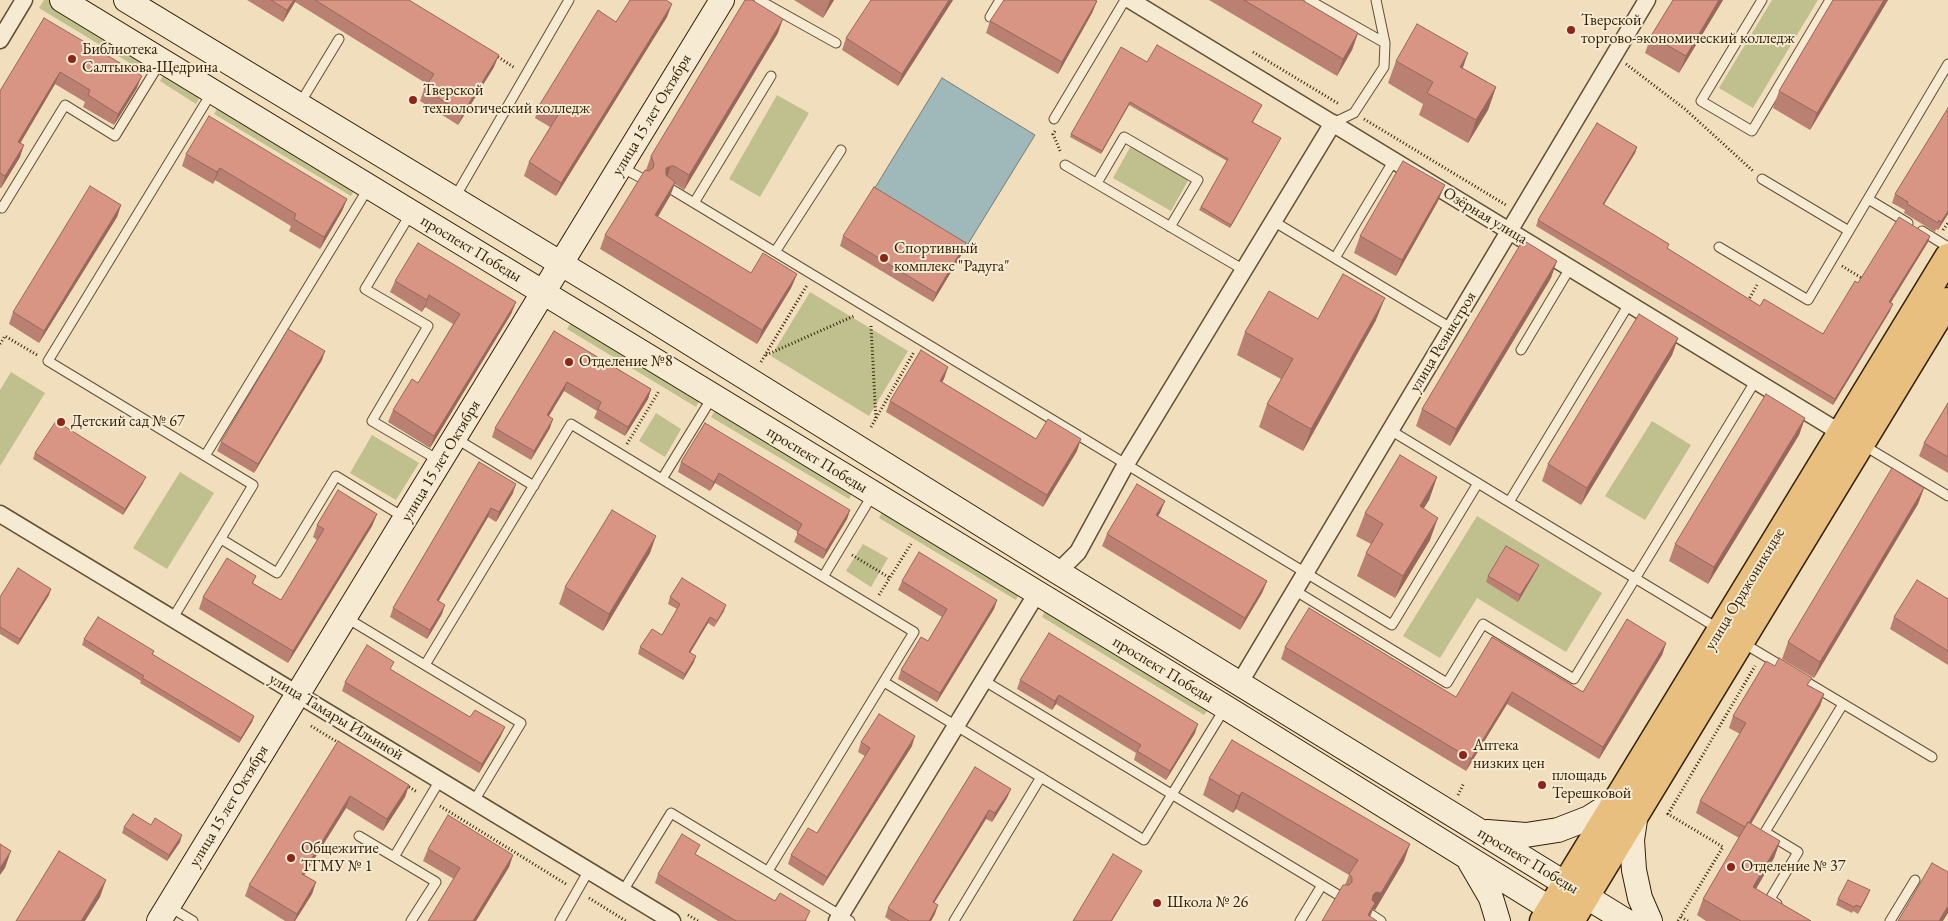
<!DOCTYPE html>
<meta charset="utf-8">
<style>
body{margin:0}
canvas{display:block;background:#f1debc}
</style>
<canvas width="1948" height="921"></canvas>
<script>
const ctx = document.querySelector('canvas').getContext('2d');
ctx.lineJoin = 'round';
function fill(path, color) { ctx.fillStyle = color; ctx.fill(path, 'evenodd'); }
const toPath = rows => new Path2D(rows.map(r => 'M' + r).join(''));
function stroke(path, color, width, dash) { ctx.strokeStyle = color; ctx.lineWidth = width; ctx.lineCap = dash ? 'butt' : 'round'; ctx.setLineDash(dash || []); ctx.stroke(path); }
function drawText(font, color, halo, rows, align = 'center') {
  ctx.font = font + ' "EB Garamond",serif'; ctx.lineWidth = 4; ctx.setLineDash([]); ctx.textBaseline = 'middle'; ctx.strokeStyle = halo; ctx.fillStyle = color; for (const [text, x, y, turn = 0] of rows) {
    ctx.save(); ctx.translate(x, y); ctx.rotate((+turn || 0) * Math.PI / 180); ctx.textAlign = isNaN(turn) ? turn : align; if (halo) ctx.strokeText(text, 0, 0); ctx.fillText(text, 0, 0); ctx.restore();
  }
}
const green = toPath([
 [44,0,50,0,149,60,143,71,39,8],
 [1772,0,1818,0,1753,108,1719,88],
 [166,71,202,93,196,104,160,81],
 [777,95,809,113,760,197,729,179],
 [220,104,357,186,351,196,214,114],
 [1132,144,1190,177,1171,211,1113,178],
 [810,292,908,351,869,416,771,356],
 [572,321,700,399,696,407,567,329],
 [11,372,45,393,0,466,0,390],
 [716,409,853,492,849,499,711,417],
 [656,413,681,429,665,457,639,441],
 [1652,421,1691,445,1645,520,1605,496],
 [372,435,419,463,396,500,350,473],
 [180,472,214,493,167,569,133,548],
 [883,510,1020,592,1016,600,879,518],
 [1477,516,1602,593,1566,652,1477,598,1440,658,1403,636],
 [863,544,888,558,871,587,846,571],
 [1046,609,1209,708,1204,715,1042,617]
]);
const water = toPath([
 [942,78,1035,135,963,252,870,196,942,78]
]);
const path = toPath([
 [1253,52,1339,104],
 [495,55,515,68],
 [1626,64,1685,109,1753,171],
 [1364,119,1506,205],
 [1055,131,1053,134,1061,153],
 [1943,230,1948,223],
 [1842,266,1865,280],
 [1748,301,1757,285],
 [871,326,876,420],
 [0,344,5,336,37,355],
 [766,355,854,316],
 [761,362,807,285],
 [871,427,914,352],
 [627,444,659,391],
 [852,555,890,578],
 [879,595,911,544],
 [311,726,339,743],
 [406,785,417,792],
 [1458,795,1464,783],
 [440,806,566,884],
 [589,898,626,921],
 [688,915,698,921],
 [1681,917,1688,921],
 [1678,921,1723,847,1668,814,1755,666]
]);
const lane = toPath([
 [759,0,836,43],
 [1309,0,1385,43,1384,67,1354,113,1333,123],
 [1376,0,1385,43],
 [1762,0,1701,101,1752,131,1830,0],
 [990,17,1000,0],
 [299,105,339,39],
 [1054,119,1125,0],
 [1065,165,1244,270],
 [621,167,643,179],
 [1762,179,1849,231],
 [1097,183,1124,137,1198,180,1170,227],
 [666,186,1392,625,1478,483],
 [454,199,569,0],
 [1868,199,1908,223],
 [694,203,771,76],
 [0,207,2,208,65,105,115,136,161,61],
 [411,213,365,289,428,326,372,421,440,461],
 [1273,221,1451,328],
 [1922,231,1948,247],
 [1719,247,1808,300,1948,64],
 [775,252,841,150],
 [1335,258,1394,160],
 [1521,350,1570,268],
 [1390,430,1719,629],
 [455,438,534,486],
 [1863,445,1948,496],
 [205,456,369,187],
 [662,479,713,396],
 [1509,502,1629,304],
 [221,539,277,573,336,476,405,518],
 [823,577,873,494],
 [1294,590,1447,683,1483,624,1574,679,1756,380],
 [345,617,521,723,474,801],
 [173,618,253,485,48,361,212,92],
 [1743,643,1785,668],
 [425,665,571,424,914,632,768,871],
 [1800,678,1932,757],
 [983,680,1340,896],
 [884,682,1144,840,1225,708],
 [359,836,436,882,411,921],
 [394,857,440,780],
 [623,891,671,813,850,921],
 [1777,904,1770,899,1798,852,1765,832,1843,704],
 [170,907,193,921],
 [1372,915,1381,921],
 [560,921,589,870],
 [954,921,1041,777],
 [1300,921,1322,885],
 [1890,921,1915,880]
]);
const street = toPath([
 [1130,0,1841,433],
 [0,40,24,0],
 [0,514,672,921],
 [1058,572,1078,552,1126,464,1333,123],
 [1239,684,1647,0],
 [837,921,1037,593]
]);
const secondary = toPath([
 [62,0,1225,707,1567,919],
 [126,0,616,297,1058,572,1626,921],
 [1636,813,1632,840,1634,870,1640,898,1650,921],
 [1487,832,1526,835,1558,830,1589,818,1616,801],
 [1470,862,1491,898,1498,921],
 [159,921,722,0]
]);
const primary = toPath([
 [1543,921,1948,257],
 [1571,921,1948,301]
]);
const wall = toPath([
 [247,0,409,0,494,67,458,125,420,101,424,89,427,84,295,2,283,22],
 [794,0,834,0,823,18],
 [953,0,898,86,842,50,846,38],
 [1209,0,1302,0,1358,33,1352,50,1337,76],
 [1673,0,1723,0,1679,73,1645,53,1651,36],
 [1833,0,1888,0,1810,130,1773,108,1779,91],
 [1097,1,1092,13,1058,74,986,33,990,21],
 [667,17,556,196,524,176,529,162,550,127,535,118,540,104,616,22],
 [44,18,137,88,114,125,83,107,85,102,55,84,20,143,20,157,1,188,0,188,0,91],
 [778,33,684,190,675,184,670,196,658,217,751,273,797,274,791,288,757,344,600,249,605,235,646,170,651,156],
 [1396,61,1463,68,1496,87,1488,110,1468,143,1419,115,1423,104,1388,83],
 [1147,62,1262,105,1253,122,1279,142,1230,228,1199,210,1227,161,1129,105,1101,154,1070,137,1071,134],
 [1948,108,1948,214,1938,230,1936,229,1935,232,1904,213,1905,210,1892,203,1895,194],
 [1637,147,1635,153,1604,205,1668,249,1760,306,1823,334,1858,283,1930,236,1928,242,1890,303,1890,311,1833,405,1536,226,1538,220],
 [186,154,347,199,342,211,320,249,289,231,291,226,215,180,213,184,182,166],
 [1438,201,1396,276,1354,253,1360,236],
 [121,205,117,217,39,343,9,324,13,312],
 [843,236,966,243,963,252,933,302,840,246],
 [1551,278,1450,446,1416,426,1422,409],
 [395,281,516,302,511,314,430,448,388,422,393,410,418,383,453,324,425,307,422,312,390,292],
 [1318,319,1376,320,1303,451,1259,427,1267,404,1281,379,1237,355,1245,332],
 [554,331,651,389,648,399,625,436,594,418,597,411,564,391,549,416,550,428,531,460,492,437,495,428],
 [1678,338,1672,355,1581,505,1542,481,1548,464],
 [322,360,254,473,217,451,221,442],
 [948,367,942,382,1036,439,1077,451,1043,507,886,412,890,401],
 [1948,403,1948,473,1919,456,1924,443],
 [1805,418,1799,435,1708,584,1669,561,1675,544],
 [35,453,143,483,123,515,33,459],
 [479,462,513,493,496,522,488,517,438,601,442,614,427,639,390,617,393,608],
 [681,462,850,510,847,519,823,559,794,542,798,532,715,483,710,491,678,472],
 [1437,477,1429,500,1423,509,1430,540,1395,598,1357,576,1366,553,1371,544,1356,536,1365,513],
 [1924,488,1918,504,1814,678,1782,659,1788,642],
 [1165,501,1158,516,1267,581,1262,593,1240,630,1102,546,1107,534],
 [377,514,372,526,288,663,199,609,203,597,256,576,253,583,281,600,317,540,313,537,317,525],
 [650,553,603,631,559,604,565,587],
 [1539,565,1536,571,1518,602,1486,582,1488,576],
 [902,581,997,600,994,609,937,702,898,679,901,670,928,641,942,617,898,590],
 [49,595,18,645,0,634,0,597],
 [670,597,724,611,714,627,708,623,690,653,694,662,683,680,638,654,640,647,662,635,677,609,668,604],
 [1948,599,1948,665,1890,629,1894,617],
 [1492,637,1583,692,1666,643,1662,655,1599,759,1507,704,1466,771,1281,659,1285,647,1456,697],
 [84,639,154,651,152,655,254,716,252,722,239,743,140,683,141,681,82,645],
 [1775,666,1824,694,1820,706,1751,824,1780,841,1774,858,1756,889,1811,921,1706,921,1697,915,1703,899,1739,838,1696,813,1700,801,1740,734,1729,728,1733,716],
 [391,670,501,736,479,773,342,691,345,682],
 [1020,680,1195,733,1166,780,1134,760,1136,753,1056,704,1052,710,1017,689],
 [1232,740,1404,861,1375,910,1373,909,1370,917,1322,921,1345,885,1349,875,1236,809,1233,813,1203,795,1209,778],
 [338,741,409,785,405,797,383,831,346,808,304,875,316,882,312,894,295,921,285,921,245,896,249,885],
 [861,742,912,746,823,886,788,864,791,855,817,833,865,756,858,752],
 [975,767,1007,798,992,822,986,819,934,903,935,914,931,921,891,921,885,917,888,908],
 [151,825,180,842,167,861,122,833,124,827],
 [428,849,513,855,509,867,476,921,428,921,454,879,423,861],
 [697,855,775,901,807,921,718,921,655,883,658,874],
 [1867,897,1858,914,1853,911,1852,913,1836,905,1838,899]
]);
const shadedWall = toPath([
 [294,0,296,0,295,2,283,22,287,10],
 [830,0,834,0,823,18],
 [949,0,953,0,898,86,902,74],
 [1719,0,1723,0,1679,73,1686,56],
 [1884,0,1888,0,1810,130,1817,113],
 [1097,1,1092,13,1058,74,1062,62],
 [672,4,667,17,556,196,561,183],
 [783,19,778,33,684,190,689,175],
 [1358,33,1352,50,1337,76,1343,59],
 [1468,53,1460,76,1460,67],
 [499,55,494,67,458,125,463,113],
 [60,72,55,84,14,154,18,142],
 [142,76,137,88,114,125,118,114],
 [1496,87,1488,110,1468,143,1476,120],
 [1130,102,1129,105,1101,154,1102,151],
 [1281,138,1279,142,1230,228,1231,225],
 [24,145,20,157,1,188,5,176],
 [1637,147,1635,153,1600,210,1603,204],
 [671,166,666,180,666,168],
 [220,168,215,180,213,184,217,172],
 [675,182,670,196,650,229,655,215],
 [1445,185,1438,201,1396,276,1402,260],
 [347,199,342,211,320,249,324,237],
 [121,205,117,217,39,343,44,331],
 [1948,211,1948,214,1938,230,1941,222],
 [1930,236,1928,242,1887,309,1889,302],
 [966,243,963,252,933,302,936,293],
 [1557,261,1551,278,1450,446,1456,429],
 [797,274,791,288,757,344,762,330],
 [429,295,425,307,422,312,427,300],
 [1385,298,1376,320,1303,451,1311,429],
 [516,302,511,314,430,448,434,436],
 [1893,304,1890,311,1833,405,1835,399],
 [1678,338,1672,355,1581,505,1587,488],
 [325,351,322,360,254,473,258,464],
 [948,367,944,379,936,393,940,381],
 [567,382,564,391,544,424,547,415],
 [651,389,648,399,625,436,628,427],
 [1805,418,1799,435,1708,584,1714,567],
 [553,419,550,428,531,460,534,451],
 [1081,439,1077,451,1043,507,1047,495],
 [719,473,715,483,710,491,714,482],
 [146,477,143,483,123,515,125,509],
 [1437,477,1429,500,1411,529,1420,506],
 [516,484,513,493,496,522,499,512],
 [1924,488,1918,504,1814,678,1820,662],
 [1165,501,1160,513,1152,526,1156,515],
 [491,508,488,517,434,609,437,600],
 [850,510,847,519,823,559,826,550],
 [377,514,372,526,288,663,293,651],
 [1438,518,1430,540,1395,598,1403,576],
 [656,536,650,553,603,631,609,614],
 [1539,565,1536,571,1518,602,1520,595],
 [1267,581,1262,593,1240,630,1245,618],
 [51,589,49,595,18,645,20,639],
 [997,600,994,609,937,702,940,693],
 [445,605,442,614,427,639,430,630],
 [726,605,724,611,714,627,717,621],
 [710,617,708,623,687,658,689,652],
 [1666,643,1662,655,1599,759,1603,747],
 [696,656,694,662,683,680,685,674],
 [1512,692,1507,704,1466,771,1471,759],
 [1824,694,1820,706,1742,839,1746,828],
 [1059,695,1056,704,1052,710,1055,701],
 [254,716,252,722,239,743,241,738],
 [1198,724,1195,733,1166,780,1170,771],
 [505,727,501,736,479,773,482,764],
 [915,736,912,746,823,886,827,877],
 [409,785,405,797,383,831,387,819],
 [1011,789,1007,798,992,822,995,813],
 [1242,792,1236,809,1233,813,1239,796],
 [350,796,346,808,298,885,302,874],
 [989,810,986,819,929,911,933,902],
 [182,835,180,842,167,861,169,855],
 [1780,841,1774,858,1747,904,1753,887],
 [1410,844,1404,861,1375,910,1373,909,1368,921,1366,921,1373,895],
 [11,851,5,868,0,875,0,868],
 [513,855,509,867,476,921,473,921],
 [1142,871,1112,921,1111,921],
 [106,880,100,897,85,921,81,921],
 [316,882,312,894,295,921,294,921,297,914],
 [1870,890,1867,897,1858,914,1861,907],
 [938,905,935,914,931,921,929,921],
 [1948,906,1948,913,1943,921,1939,921]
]);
const building = toPath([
 [271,0,294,0,287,10,271,0],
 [315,0,409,0,499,55,463,113,424,89,434,74,315,0],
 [630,0,666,0,672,4,561,183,529,162,558,115,540,104,598,10,616,22,630,0],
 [745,0,752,0,783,19,689,175,674,166,671,166,666,168,666,175,675,182,655,215,751,273,763,253,797,274,762,330,605,235,645,170,649,171,653,168,654,164,651,156,745,0],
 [871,0,949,0,902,74,846,38,871,0],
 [1004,0,1094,0,1097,1,1062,62,990,21,1004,0],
 [1244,0,1302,0,1358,33,1343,59,1244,0],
 [1673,0,1719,0,1686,56,1651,36,1673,0],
 [1833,0,1884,0,1817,113,1779,91,1833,0],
 [44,18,142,76,118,114,88,95,90,90,60,72,18,142,24,145,5,176,0,173,0,91,44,18],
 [1417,24,1468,53,1460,67,1496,87,1476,120,1427,93,1433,82,1396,61,1417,24],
 [1157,45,1262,105,1252,122,1281,138,1231,225,1201,207,1228,159,1130,102,1102,151,1071,134,1121,47,1147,62,1157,45],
 [1948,108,1948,211,1941,222,1939,220,1938,223,1907,204,1908,202,1895,194,1948,108],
 [209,116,347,199,324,237,294,219,296,214,220,168,217,172,186,154,209,116],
 [1597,123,1637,147,1603,204,1669,244,1667,248,1760,306,1764,299,1823,334,1855,281,1858,283,1899,217,1930,236,1889,302,1893,304,1835,399,1538,220,1597,123],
 [1403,161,1445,185,1402,260,1360,236,1403,161],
 [90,186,121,205,44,331,13,312,90,186],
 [874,187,966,243,936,293,843,236,874,187],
 [1523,240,1557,261,1456,429,1422,409,1523,240],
 [418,243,516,302,434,436,393,410,412,379,418,383,460,314,429,295,427,300,395,281,418,243],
 [1343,274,1385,298,1311,429,1267,404,1293,359,1245,332,1269,291,1318,319,1343,274],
 [1639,314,1678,338,1587,488,1548,464,1639,314],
 [288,329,325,351,258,464,221,442,288,329],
 [554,331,651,389,628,427,598,409,601,402,567,382,547,415,553,419,534,451,495,428,554,331],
 [921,350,948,367,940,381,1036,439,1048,419,1081,439,1047,495,890,401,921,350],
 [1766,394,1805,418,1714,567,1675,544,1766,394],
 [1948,403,1948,457,1924,443,1948,403],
 [56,421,146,477,125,509,35,453,56,421],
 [705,423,850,510,826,550,797,533,802,524,719,473,714,482,681,462,705,423],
 [1400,455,1437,477,1420,506,1438,518,1403,576,1366,553,1383,524,1365,513,1400,455],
 [479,462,516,484,499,512,491,508,437,600,445,605,430,630,393,608,479,462],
 [1892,468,1924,488,1820,662,1788,642,1892,468],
 [1137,484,1165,501,1156,515,1267,581,1245,618,1107,534,1137,484],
 [338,490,377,514,293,651,203,597,227,558,256,576,252,583,281,600,324,529,317,525,338,490],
 [612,510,656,536,609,614,565,587,612,510],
 [1506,546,1539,565,1520,595,1488,576,1506,546],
 [919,552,997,600,940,693,901,670,921,637,928,641,947,609,902,581,919,552],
 [18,568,51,589,20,639,0,627,0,597,18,568],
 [682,578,726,605,717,621,710,617,689,652,696,656,685,674,640,647,652,629,662,635,680,604,670,597,682,578],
 [1917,580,1948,599,1948,651,1894,617,1917,580],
 [1309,608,1456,697,1492,637,1583,692,1627,619,1666,643,1603,747,1512,692,1471,759,1285,647,1309,608],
 [98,617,154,651,152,654,254,716,241,738,142,678,144,676,84,639,98,617],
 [1049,633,1198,724,1170,771,1137,751,1141,745,1059,695,1055,701,1020,680,1049,633],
 [367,645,394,662,390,669,470,717,475,710,505,727,482,764,345,682,367,645],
 [1779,658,1812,678,1807,685,1824,694,1749,823,1748,822,1745,827,1700,801,1746,723,1733,716,1766,661,1775,666,1779,658],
 [879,714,915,736,827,877,791,855,808,828,817,833,870,748,861,742,879,714],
 [1232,740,1410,844,1381,893,1376,892,1373,895,1372,900,1375,903,1368,915,1377,921,1322,921,1343,885,1349,885,1352,882,1352,877,1349,874,1358,860,1242,792,1239,796,1209,778,1232,740],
 [338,741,409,785,387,819,350,796,302,874,316,882,297,914,249,885,338,741],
 [975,767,1011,789,995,813,989,810,933,902,938,905,929,921,909,921,888,908,975,767],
 [133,814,151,825,155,818,182,835,169,855,124,827,133,814],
 [448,815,513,855,473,921,428,921,460,868,428,849,448,815],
 [1748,822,1780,841,1753,887,1811,921,1741,921,1703,899,1748,822],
 [682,834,700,845,695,854,775,901,780,893,810,911,805,921,736,921,658,874,682,834],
 [0,844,11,851,0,868,0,844],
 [59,851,106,880,81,921,16,921,59,851],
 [1113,854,1142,871,1111,921,1073,921,1113,854],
 [1932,863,1948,872,1948,906,1939,921,1898,921,1932,863],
 [1848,880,1870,890,1861,907,1856,905,1854,907,1838,899,1848,880]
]);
const markers = [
 [1571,30,5,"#8f2418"],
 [72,59,5,"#8f2418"],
 [413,100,5,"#8f2418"],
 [884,258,5,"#8f2418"],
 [569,362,5,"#8f2418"],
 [61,422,5,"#8f2418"],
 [1463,755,5,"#8f2418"],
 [1542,785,5,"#8f2418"],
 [291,858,5,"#8f2418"],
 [1731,867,5,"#8f2418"],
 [1157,903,5,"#8f2418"]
];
const poiNames = [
 ["Тверской",1581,21],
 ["торгово-экономический колледж",1581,39],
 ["Библиотека",82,50],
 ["Салтыкова-Щедрина",82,68],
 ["Тверской",423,91],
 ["технологический колледж",423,109],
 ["Спортивный",894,249],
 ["комплекс \"Радуга\"",894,267],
 ["Отделение №8",579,362],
 ["Детский сад № 67",71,422],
 ["Аптека",1473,746],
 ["низких цен",1473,764],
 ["площадь",1552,776],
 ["Терешковой",1552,794],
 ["Общежитие",301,849],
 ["ТГМУ № 1",301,867],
 ["Отделение № 37",1741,867],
 ["Школа № 26",1167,903]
];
const streetNames = [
 ["улица 15 лет Октября",652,115,-59],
 ["Озёрная улица",1485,216,31],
 ["проспект Победы",471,249,31],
 ["улица Резинстроя",1443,342,-59],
 ["проспект Победы",817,460,31],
 ["улица 15 лет Октября",441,461,-59],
 ["улица Орджоникидзе",1745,589,-59],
 ["проспект Победы",1163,670,31],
 ["улица Тамары Ильиной",336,717,31],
 ["улица 15 лет Октября",229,806,-59],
 ["проспект Победы",1528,861,31]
];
fill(green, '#bfc08d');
fill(water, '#9fb9bb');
stroke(water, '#747c72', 1);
stroke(lane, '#625033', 11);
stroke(street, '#625033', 19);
stroke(secondary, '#332105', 26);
stroke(primary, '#332105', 29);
stroke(path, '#332105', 3, [1, 2.5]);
stroke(lane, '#f6ead3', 9);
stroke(street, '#f6ead3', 16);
stroke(secondary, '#f6ead3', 24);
stroke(primary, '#e8bf7e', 26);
fill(wall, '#ba8072');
fill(shadedWall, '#97685c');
fill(building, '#d89584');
stroke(building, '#97685c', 1);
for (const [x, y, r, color] of markers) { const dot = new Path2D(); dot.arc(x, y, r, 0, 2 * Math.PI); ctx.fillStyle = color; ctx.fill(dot); stroke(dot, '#f6ead3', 2); }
drawText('16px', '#332105', '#f6ead3', poiNames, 'left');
drawText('16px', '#332105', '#f6ead3', streetNames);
</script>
